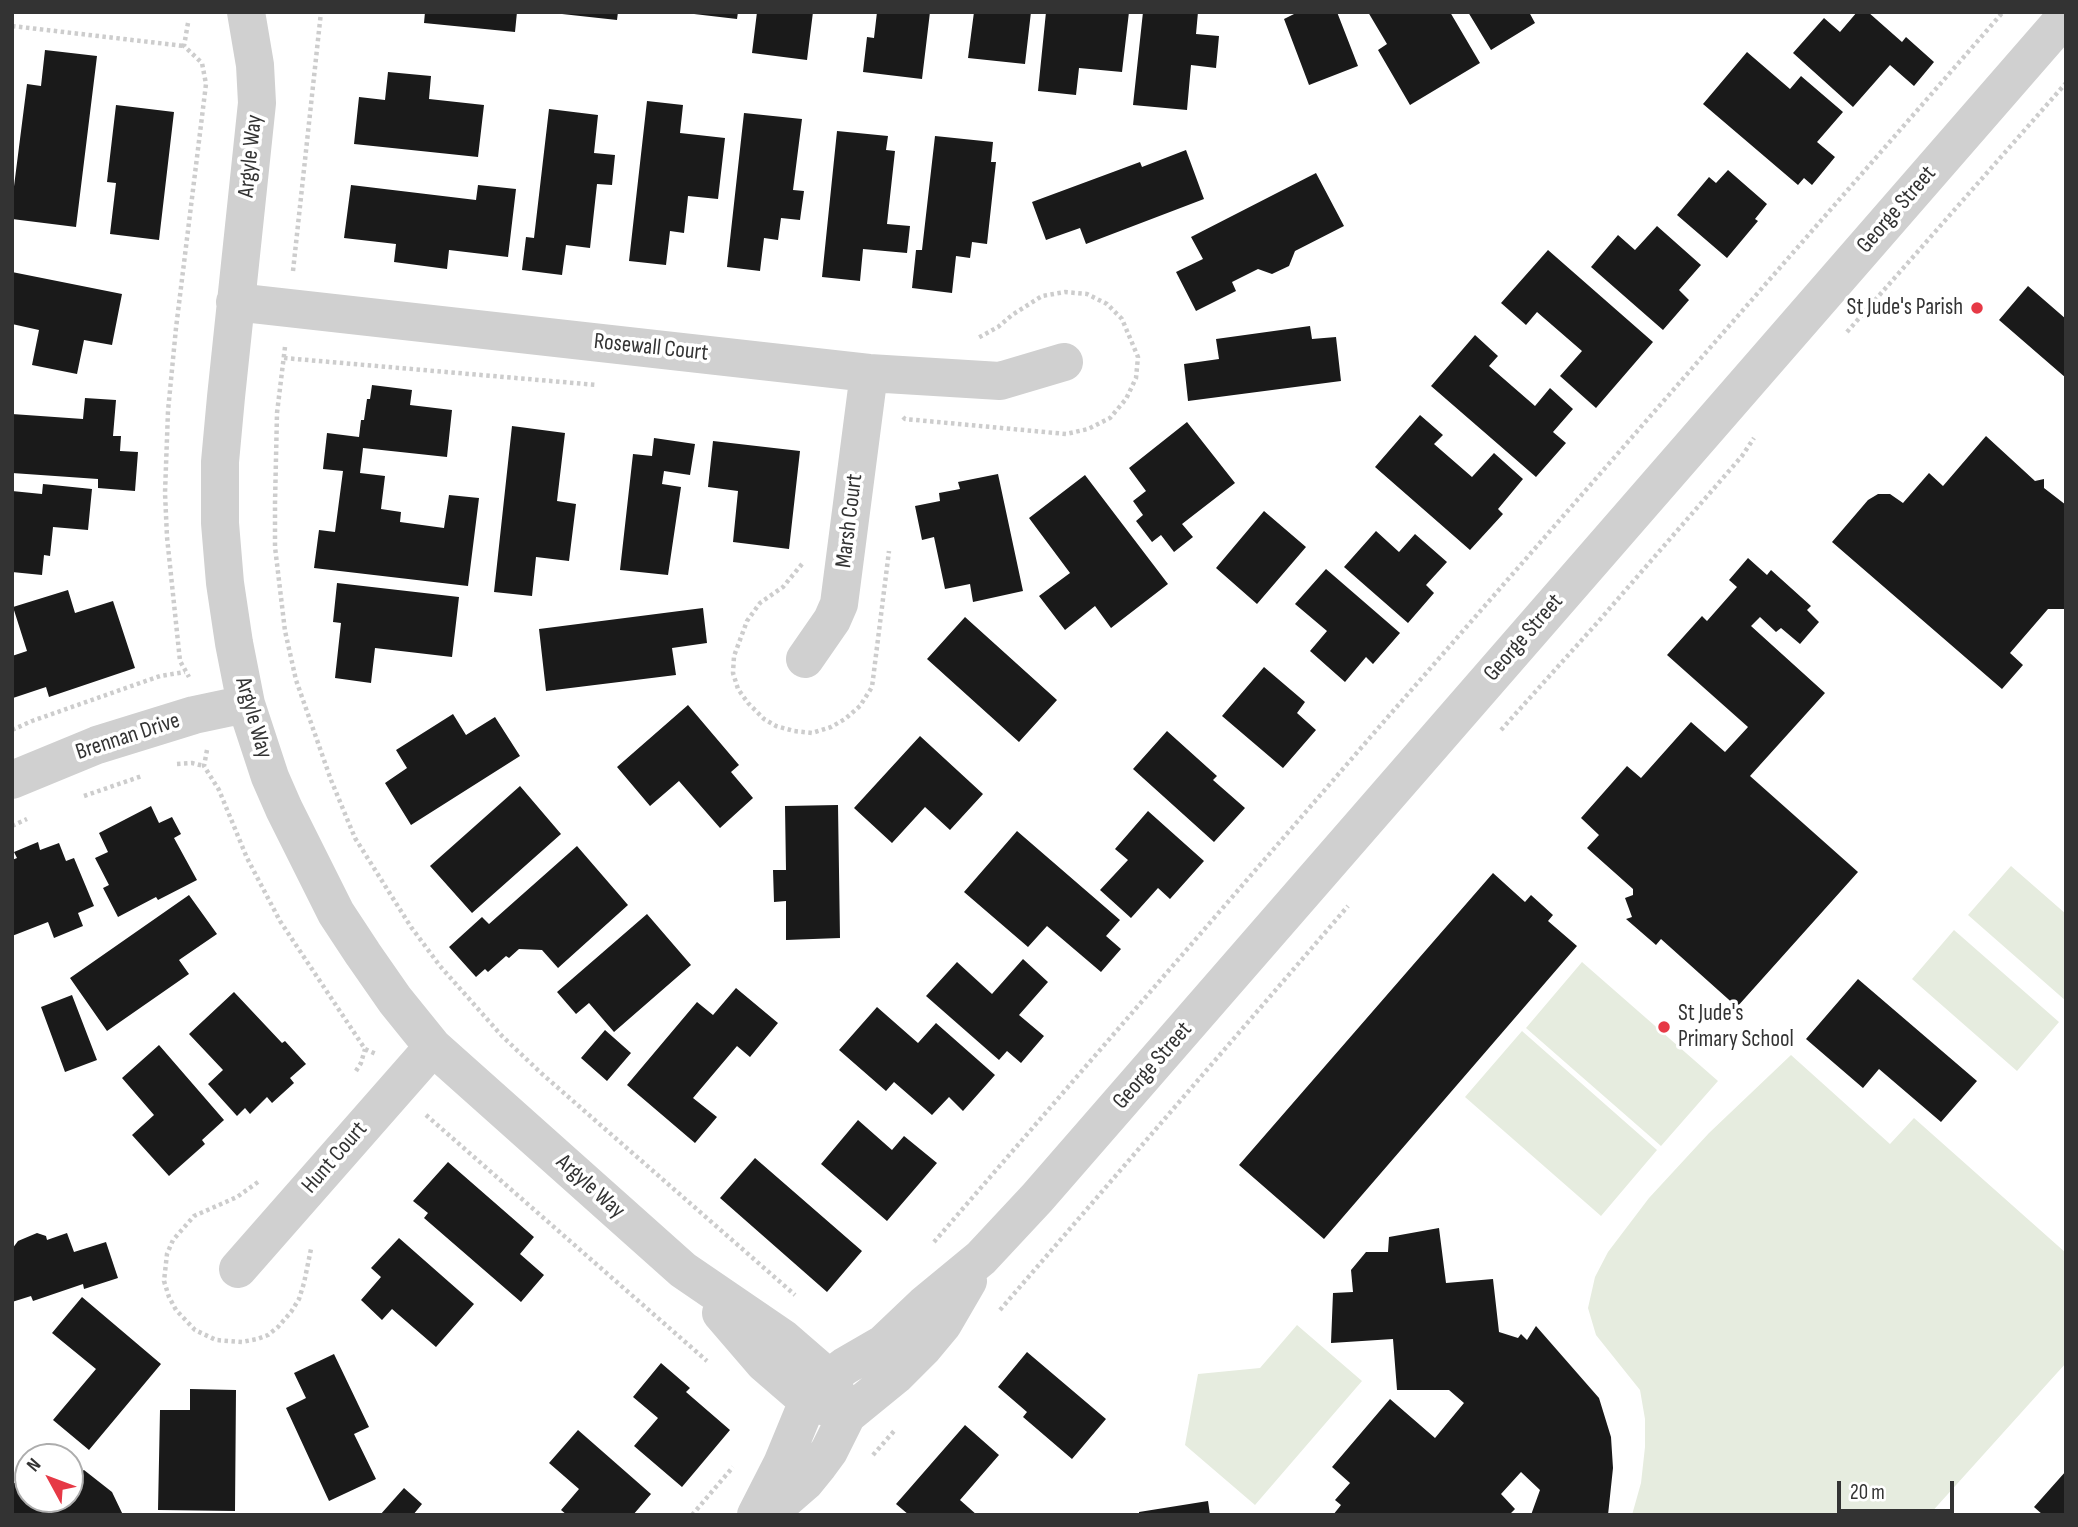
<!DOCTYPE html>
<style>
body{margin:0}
#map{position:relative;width:2078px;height:1527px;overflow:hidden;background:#fff;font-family:"Sofia Sans Condensed",sans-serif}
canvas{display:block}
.frame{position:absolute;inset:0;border:14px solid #333;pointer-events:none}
.north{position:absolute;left:14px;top:1443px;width:70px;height:70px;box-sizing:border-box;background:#fff;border:2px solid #adadad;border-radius:50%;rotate:311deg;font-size:19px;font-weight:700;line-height:28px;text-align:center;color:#333}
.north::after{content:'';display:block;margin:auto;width:24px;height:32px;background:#e63946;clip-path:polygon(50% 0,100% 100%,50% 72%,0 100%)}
.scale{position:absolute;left:1837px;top:1481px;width:117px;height:32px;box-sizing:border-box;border:4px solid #333;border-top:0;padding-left:9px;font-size:21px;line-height:24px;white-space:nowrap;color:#333;-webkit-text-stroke:5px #fff;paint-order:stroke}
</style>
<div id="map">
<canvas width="2078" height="1527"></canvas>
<div class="frame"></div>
<div class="north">N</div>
<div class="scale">20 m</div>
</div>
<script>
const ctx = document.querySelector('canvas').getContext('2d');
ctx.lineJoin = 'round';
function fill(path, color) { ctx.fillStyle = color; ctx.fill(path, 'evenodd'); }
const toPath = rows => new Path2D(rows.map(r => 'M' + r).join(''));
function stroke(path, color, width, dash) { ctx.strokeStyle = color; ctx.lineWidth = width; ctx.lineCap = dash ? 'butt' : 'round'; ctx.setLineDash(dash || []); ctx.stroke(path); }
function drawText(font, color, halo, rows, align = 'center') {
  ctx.font = font + ' "Sofia Sans Condensed",sans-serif'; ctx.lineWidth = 7; ctx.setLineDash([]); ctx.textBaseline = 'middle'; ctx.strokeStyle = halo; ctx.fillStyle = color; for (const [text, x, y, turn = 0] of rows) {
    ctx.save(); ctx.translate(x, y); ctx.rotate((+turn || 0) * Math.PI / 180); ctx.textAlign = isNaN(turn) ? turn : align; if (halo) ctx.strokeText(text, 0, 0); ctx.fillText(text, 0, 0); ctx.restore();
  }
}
const green = toPath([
 [2011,866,2066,914,2066,1001,1968,915],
 [1954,930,2059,1022,2017,1071,1912,979],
 [1582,962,1718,1081,1661,1146,1526,1028],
 [1522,1031,1657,1150,1601,1216,1465,1097],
 [1791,1055,1890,1144,1914,1118,2066,1253,2066,1363,1929,1515,1632,1515,1641,1483,1645,1447,1645,1419,1640,1390,1596,1335,1588,1308,1595,1277,1608,1252,1649,1198,1709,1133],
 [1297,1325,1362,1381,1255,1505,1185,1445,1198,1374,1260,1368]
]);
const building = toPath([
 [425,12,517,12,515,32,424,23],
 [562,12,618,12,617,20,562,14],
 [694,12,738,12,737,19,694,14],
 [757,12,813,12,807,60,752,53],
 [877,12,930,12,922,79,863,72,867,37,874,38],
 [974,12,1031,12,1025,64,968,58],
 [1046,12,1129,12,1122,72,1079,68,1076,95,1038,91],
 [1143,12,1198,12,1196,34,1219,36,1216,68,1191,65,1187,110,1133,105],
 [1298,12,1337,12,1358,66,1309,85,1284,19],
 [1368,12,1450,12,1480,63,1410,105,1378,50,1387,44],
 [1468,12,1529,12,1535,23,1491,50],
 [1857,12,1868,12,1902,42,1906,37,1934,62,1914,86,1890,65,1853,107,1793,53,1824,18,1840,32],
 [45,50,97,56,76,227,12,219,12,202,27,84,41,86],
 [1747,52,1790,89,1801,76,1843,112,1817,142,1835,157,1812,185,1804,178,1798,185,1703,104],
 [388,72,431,76,429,99,484,105,478,157,354,144,359,97,385,100],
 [647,101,683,105,680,133,725,138,718,199,688,196,684,233,670,231,666,265,629,261],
 [116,105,174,112,159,240,110,234,116,183,107,182],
 [549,109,598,115,594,153,615,155,612,185,597,184,590,248,566,245,562,275,522,270,526,237,534,238],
 [744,113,802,119,793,190,804,191,800,220,781,218,778,240,764,238,760,271,727,267],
 [837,131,888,136,886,150,895,151,887,224,910,226,907,253,863,249,860,281,822,277],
 [935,136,993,142,991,162,996,162,987,244,972,242,970,258,956,256,952,293,912,288,916,250,922,250],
 [1186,150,1204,199,1086,244,1080,228,1046,240,1032,202,1140,162,1142,167],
 [1728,170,1767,204,1755,219,1758,221,1727,258,1677,215,1709,177,1716,183],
 [1316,173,1344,226,1295,251,1289,266,1272,274,1258,269,1232,282,1236,291,1196,311,1176,272,1203,259,1191,237],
 [351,185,476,200,478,185,516,189,508,257,449,250,447,269,394,262,396,244,344,238],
 [1657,226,1701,265,1679,290,1689,300,1663,330,1591,267,1618,235,1635,250],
 [1548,250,1653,342,1596,408,1560,376,1582,351,1537,312,1526,325,1501,303],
 [12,272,122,294,112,345,84,340,77,374,32,365,39,330,12,324],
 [2028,286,2066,319,2066,378,1999,320],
 [1310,326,1312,339,1336,337,1341,381,1188,401,1184,364,1219,359,1216,339],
 [1475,335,1498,356,1489,366,1535,406,1550,388,1573,409,1553,432,1566,443,1536,477,1431,386],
 [372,385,412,390,410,405,452,410,447,457,363,448,360,473,385,476,381,509,401,512,400,522,444,528,449,495,479,498,468,586,314,568,319,530,335,532,343,471,323,469,327,433,359,437,361,420,364,420,367,399,370,399],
 [85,398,116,400,113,436,121,436,120,451,138,452,135,491,98,488,98,479,12,473,12,414,83,419],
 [1420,415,1443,435,1434,444,1472,477,1494,453,1523,479,1498,509,1503,514,1470,550,1375,467],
 [1187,422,1235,483,1182,524,1193,537,1174,552,1161,535,1152,542,1136,521,1143,515,1133,501,1146,491,1129,468],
 [512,426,565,433,557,501,576,504,569,561,536,557,532,596,494,592],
 [1986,436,2035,481,2044,479,2044,488,2066,505,2066,609,2048,609,2010,653,2023,665,2002,689,1832,542,1868,500,1878,494,1890,494,1903,503,1929,473,1943,486],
 [654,438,695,444,690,475,664,471,662,484,681,487,668,575,620,570,633,454,652,456],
 [713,441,800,451,789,549,733,542,738,491,708,487],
 [998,474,1023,591,973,602,970,584,945,589,934,537,922,540,915,506,940,501,939,493,960,489,958,482],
 [1085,475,1168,584,1111,628,1095,606,1065,630,1039,596,1070,573,1029,518],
 [43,484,92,489,88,530,53,527,50,556,44,555,42,575,12,572,12,491,42,494],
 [1264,511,1306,547,1257,604,1216,568],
 [1376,531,1399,552,1415,534,1447,562,1426,585,1434,593,1408,623,1344,567],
 [1748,558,1767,575,1771,570,1811,606,1807,610,1819,622,1800,644,1781,628,1776,632,1760,617,1751,626,1825,693,1750,776,1858,872,1737,1007,1661,939,1656,945,1626,919,1632,917,1625,898,1633,895,1633,889,1587,848,1599,835,1581,818,1627,766,1641,778,1691,722,1725,752,1748,727,1667,655,1702,616,1707,621,1737,587,1729,580],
 [1326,569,1400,633,1373,664,1366,657,1345,682,1310,651,1327,631,1295,604],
 [337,583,459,597,452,657,375,648,371,683,335,678,341,623,333,622],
 [68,590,75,613,113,601,135,668,49,697,46,687,13,698,12,656,27,651,13,607],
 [703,608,707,643,672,648,676,675,546,691,539,629],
 [965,617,1057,700,1019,742,927,659],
 [1264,667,1305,702,1297,713,1316,730,1283,768,1222,716],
 [688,705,739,765,731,772,753,798,720,828,679,781,650,806,617,767],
 [453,714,466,735,495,717,520,756,411,825,385,783,407,768,396,750],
 [1167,731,1217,776,1213,780,1245,808,1214,842,1133,769],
 [920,736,983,794,950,830,925,807,892,843,854,808],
 [520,786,561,834,472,913,430,866],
 [838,805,840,938,786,940,786,901,774,902,773,870,786,870,785,806],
 [151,806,159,823,172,817,181,834,174,838,197,880,158,900,156,897,118,917,103,888,109,885,95,858,108,852,99,833],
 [1148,811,1204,861,1170,899,1158,888,1131,918,1100,890,1128,860,1115,849],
 [1017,831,1120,920,1106,936,1121,949,1101,972,1047,926,1028,947,964,892],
 [38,842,40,850,59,843,66,861,74,858,94,906,78,913,83,926,54,938,48,922,12,936,12,860,17,858,14,852],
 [577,846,628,905,558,968,542,950,519,949,509,958,506,956,488,972,485,969,476,977,449,947,482,917,489,924],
 [1493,873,1525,902,1531,895,1553,915,1548,921,1577,946,1324,1239,1239,1165],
 [189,895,217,934,179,960,189,974,107,1031,70,978],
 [647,914,691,965,614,1032,589,1003,576,1014,557,992],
 [1023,959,1048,982,1019,1015,1044,1036,1021,1063,1007,1051,999,1060,926,996,957,962,992,994],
 [1858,979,1977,1081,1941,1122,1879,1069,1863,1088,1806,1039],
 [736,988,778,1023,750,1057,737,1046,693,1098,717,1117,695,1143,627,1085,697,1002,713,1015],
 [234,992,282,1043,285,1041,306,1064,290,1078,294,1083,272,1103,267,1097,250,1114,245,1108,237,1116,208,1084,223,1070,189,1034],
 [72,995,97,1060,65,1072,41,1007],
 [877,1007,918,1043,936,1023,995,1075,963,1111,949,1097,932,1115,894,1082,886,1091,839,1050],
 [605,1030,631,1053,607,1081,581,1058],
 [159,1045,224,1120,202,1140,205,1144,169,1176,132,1135,154,1115,122,1078],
 [858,1120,892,1150,904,1136,937,1163,887,1221,821,1164],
 [755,1158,862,1251,827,1292,720,1198],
 [448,1162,534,1237,520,1254,544,1275,521,1302,424,1218,428,1213,413,1201],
 [1439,1228,1446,1283,1493,1279,1499,1332,1518,1338,1521,1334,1527,1340,1536,1326,1599,1398,1611,1437,1613,1468,1608,1515,1531,1515,1540,1490,1521,1472,1501,1494,1515,1509,1509,1515,1333,1515,1341,1505,1335,1500,1350,1483,1332,1467,1390,1399,1435,1438,1464,1403,1449,1390,1397,1390,1393,1339,1331,1343,1333,1293,1353,1292,1351,1270,1366,1252,1388,1252,1389,1237],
 [37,1233,46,1236,47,1240,67,1233,74,1252,106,1242,118,1278,84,1289,83,1284,33,1301,31,1296,12,1302,12,1249,18,1241],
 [399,1238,474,1304,436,1347,392,1309,382,1320,361,1300,381,1277,371,1268],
 [82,1297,161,1364,89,1450,53,1420,96,1369,52,1333],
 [1027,1352,1106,1419,1072,1459,1023,1417,1027,1412,998,1387],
 [334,1354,369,1427,354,1434,376,1479,329,1501,286,1408,306,1398,294,1373],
 [661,1363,690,1388,686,1392,730,1430,682,1487,634,1446,658,1418,633,1397],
 [190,1389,236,1390,235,1511,158,1510,160,1410,190,1410],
 [965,1425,999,1455,960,1500,977,1515,909,1515,896,1504],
 [578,1430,651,1494,633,1515,567,1515,561,1510,579,1489,549,1463],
 [70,1469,73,1475,84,1470,112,1492,123,1515,12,1515,12,1484,28,1477,28,1499,70,1499],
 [2066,1471,2066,1515,2043,1515,2034,1507],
 [404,1488,422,1504,413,1515,380,1515],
 [1208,1501,1210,1515,1139,1515,1139,1512]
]);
const path = toPath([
 [188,23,184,46,202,63,206,84,176,328,168,411,165,493,167,537,180,661,189,677],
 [12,26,184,46],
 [293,271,321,12],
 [1847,332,2066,83],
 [285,347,277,413,275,503,275,547,285,631,296,680,331,780,355,838,411,927,440,966,502,1036,541,1073,795,1295],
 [284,358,597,385],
 [903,417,905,419,1066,434,1088,429,1110,418,1126,399,1136,378,1138,357,1122,319,1107,304,1087,294,1065,292,1042,296,1012,315,998,327,978,338],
 [802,564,783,587,760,603,747,621,734,656,733,673,738,689,748,703,764,719,776,726,794,731,812,733,831,727,845,719,860,706,872,687,889,551],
 [12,730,32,721,160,676,185,672],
 [1501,730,1597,623,1742,456,1754,438],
 [207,750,204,766,219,790,247,858,280,921,365,1049,376,1054],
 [177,764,192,763,204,766],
 [84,796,142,776],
 [12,826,27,819],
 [356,1071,361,1063,365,1049],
 [426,1115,707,1361],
 [258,1182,237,1197,194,1216,173,1240,167,1254,164,1281,169,1297,176,1310,195,1330,216,1340,242,1342,257,1339,268,1335,278,1327,291,1312,299,1299,304,1283,311,1249],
 [934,1242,1380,726,2003,12],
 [1000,1310,1348,906],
 [873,1455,895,1430],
 [692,1515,733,1467]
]);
const minor = toPath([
 [246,12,255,65,257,103,226,397,220,462,220,523,225,583,234,643,246,704,270,777,284,809,336,913,363,954,395,1000,433,1047,683,1270,784,1339,829,1378,847,1415],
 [235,302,869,373,1000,381,1064,362],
 [805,659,832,620,839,604,869,373],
 [12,780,97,745,194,715,246,704],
 [238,1269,433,1047],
 [721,1313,764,1363,808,1401,832,1409],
 [756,1515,782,1464,808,1401,818,1388,829,1378,845,1366,883,1344,924,1305,981,1258,1037,1198,2066,16],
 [767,1515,805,1482,818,1466,829,1451,847,1415,896,1375,923,1348,943,1324,968,1281]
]);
const markers = [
 [1977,308,7,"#e63946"],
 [1664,1027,7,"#e63946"]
];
const streetNames = [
 ["Argyle Way",251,156,-84],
 ["George Street",1897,210,-49],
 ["Rosewall Court",651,348,6],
 ["Marsh Court",850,521,-83],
 ["George Street",1524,638,-49],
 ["Argyle Way",253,718,74],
 ["Brennan Drive",128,737,-18],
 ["George Street",1153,1066,-49],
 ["Hunt Court",335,1158,-49],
 ["Argyle Way",590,1187,42]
];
const poiNames = [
 ["St Jude's Parish",1963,308],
 ["St Jude's",1678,1014,"left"],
 ["Primary School",1678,1040,"left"]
];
fill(green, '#e6ecdf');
fill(building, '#1a1a1a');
stroke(path, '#cdcdcd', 4.5, [3.5, 3.5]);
stroke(minor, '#d0d0d0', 38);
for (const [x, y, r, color] of markers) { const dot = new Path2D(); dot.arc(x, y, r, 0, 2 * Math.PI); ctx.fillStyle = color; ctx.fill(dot); stroke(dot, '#fff', 2.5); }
drawText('23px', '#333', '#fff', streetNames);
drawText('23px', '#333', '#fff', poiNames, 'right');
</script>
